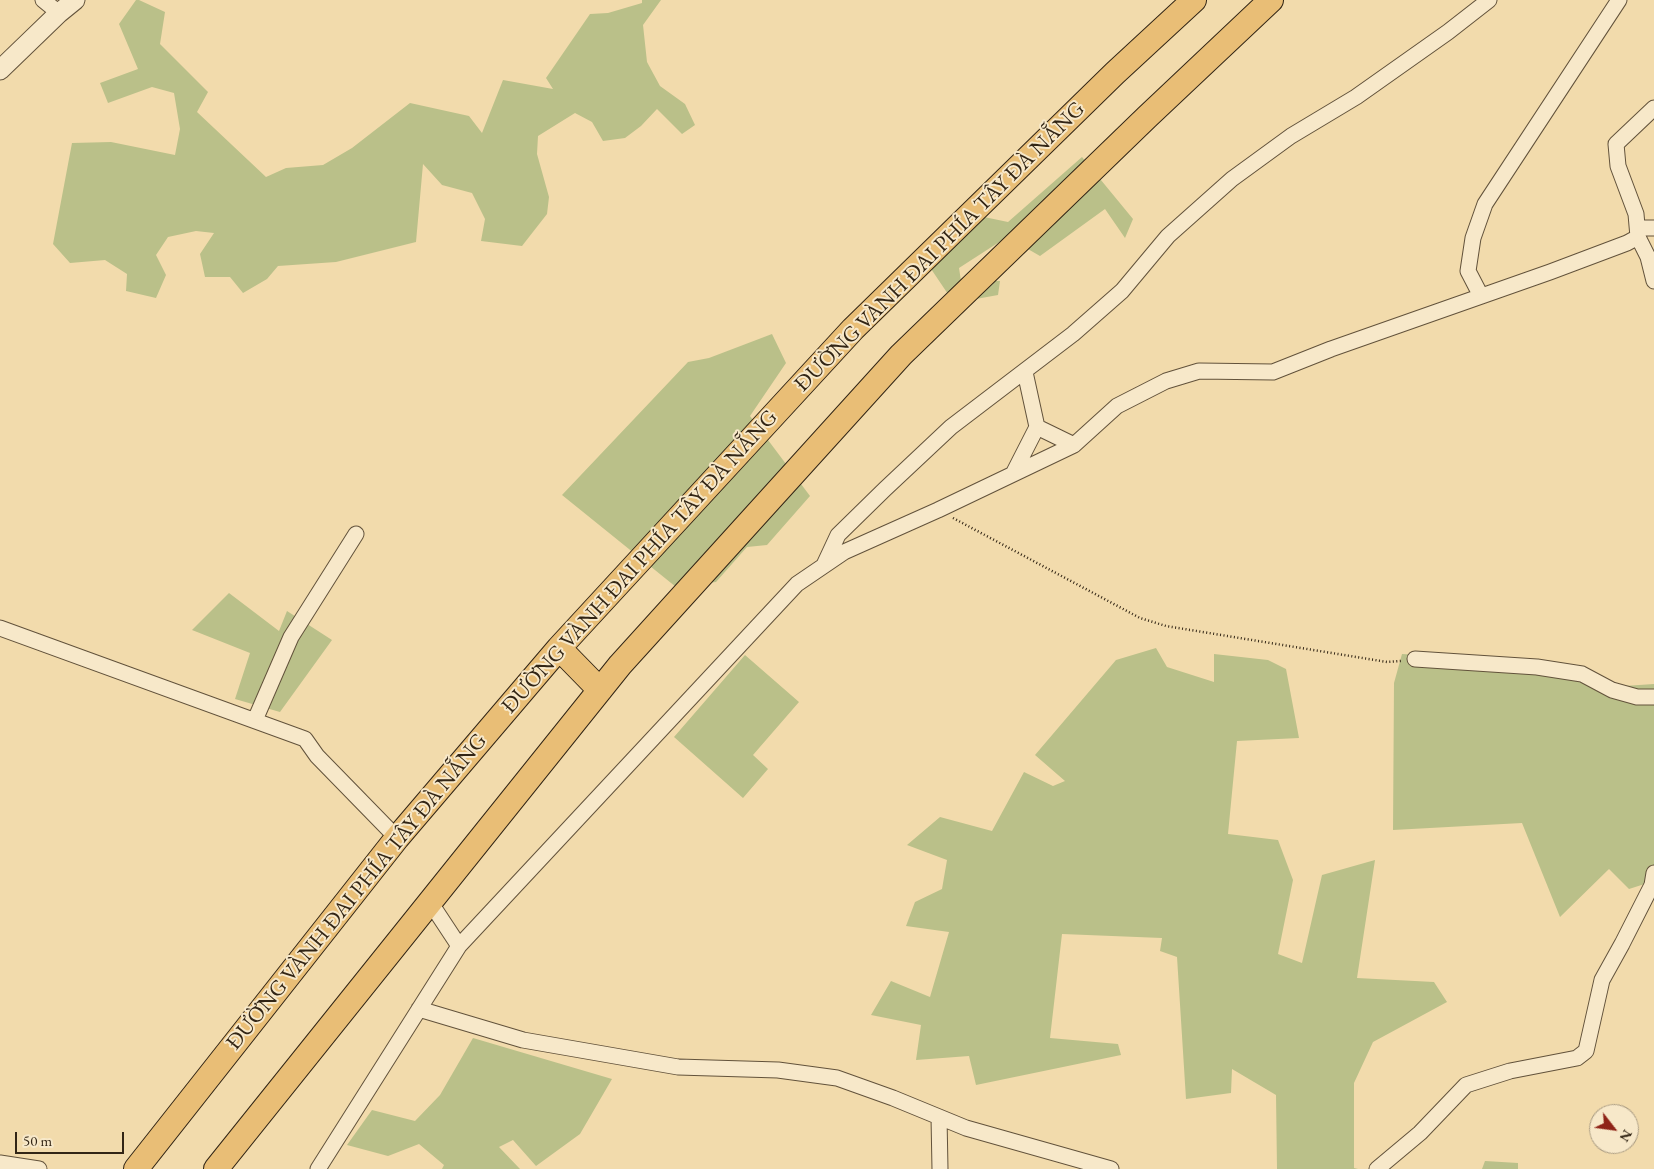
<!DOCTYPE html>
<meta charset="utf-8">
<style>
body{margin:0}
#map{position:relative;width:1654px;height:1169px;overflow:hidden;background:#f2dbac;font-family:"EB Garamond",serif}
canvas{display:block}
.north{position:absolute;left:1589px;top:1104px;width:50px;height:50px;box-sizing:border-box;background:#f7e8c9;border:1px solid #a89a81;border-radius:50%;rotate:120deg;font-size:14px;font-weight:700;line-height:20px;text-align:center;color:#322515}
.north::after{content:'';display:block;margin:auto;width:18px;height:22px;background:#8f2418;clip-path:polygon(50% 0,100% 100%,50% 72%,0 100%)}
.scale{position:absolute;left:15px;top:1132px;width:109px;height:22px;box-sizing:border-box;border:2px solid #322515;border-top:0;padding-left:6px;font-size:15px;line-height:18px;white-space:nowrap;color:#322515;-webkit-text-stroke:4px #f7e8c9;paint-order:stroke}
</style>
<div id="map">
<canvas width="1654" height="1169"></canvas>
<div class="north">N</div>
<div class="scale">50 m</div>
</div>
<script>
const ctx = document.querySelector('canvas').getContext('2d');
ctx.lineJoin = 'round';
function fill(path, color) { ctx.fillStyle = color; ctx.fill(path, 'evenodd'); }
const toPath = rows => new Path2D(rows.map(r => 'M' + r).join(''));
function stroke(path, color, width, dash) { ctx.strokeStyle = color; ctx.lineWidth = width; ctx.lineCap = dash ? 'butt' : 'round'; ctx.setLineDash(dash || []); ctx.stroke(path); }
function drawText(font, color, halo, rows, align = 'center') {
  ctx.font = font + ' "EB Garamond",serif'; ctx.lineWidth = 4; ctx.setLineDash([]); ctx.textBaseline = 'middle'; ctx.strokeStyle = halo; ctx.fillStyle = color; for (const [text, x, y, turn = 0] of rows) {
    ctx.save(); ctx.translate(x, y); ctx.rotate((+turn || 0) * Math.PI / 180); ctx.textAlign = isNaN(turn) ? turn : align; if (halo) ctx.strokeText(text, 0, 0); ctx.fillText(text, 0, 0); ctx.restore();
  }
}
const green = toPath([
 [136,0,139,0,165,12,160,44,208,92,197,112,266,177,286,168,323,165,352,148,410,103,469,116,482,133,503,80,553,89,546,78,590,14,608,13,642,3,642,0,661,0,643,25,647,62,660,86,685,104,695,125,682,134,657,109,641,126,625,138,603,141,592,122,575,113,538,136,537,154,549,197,547,214,522,246,481,241,485,219,472,193,442,185,423,164,416,242,336,262,278,266,267,279,243,293,230,277,205,277,200,254,214,233,196,231,168,237,156,255,166,275,156,298,126,291,127,274,105,260,70,263,53,244,72,143,111,142,175,155,180,129,174,93,152,87,108,103,100,83,138,69,119,24],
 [1082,157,1133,219,1125,238,1105,209,1040,256,1007,237,959,268,961,281,1000,281,998,295,954,303,923,257,965,213,1008,222],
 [772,334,786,363,750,416,810,496,767,545,747,547,716,582,676,587,562,495,688,362,709,358],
 [229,593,279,631,287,611,332,640,280,712,235,699,250,653,192,630],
 [1156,648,1167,667,1214,682,1214,654,1268,660,1286,669,1299,738,1237,741,1228,834,1278,840,1293,880,1278,954,1302,963,1322,875,1375,860,1357,978,1434,982,1447,1002,1373,1042,1354,1083,1354,1168,1358,1169,1277,1169,1276,1095,1232,1069,1231,1093,1186,1099,1177,957,1160,951,1162,938,1062,934,1050,1038,1118,1044,1121,1055,976,1085,969,1056,916,1060,921,1025,871,1015,891,981,930,997,949,932,906,926,915,902,942,889,947,860,907,845,940,817,992,831,1024,772,1053,786,1065,781,1035,755,1116,660],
 [1402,654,1565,664,1624,686,1654,684,1654,881,1629,889,1609,869,1560,917,1522,823,1393,830,1394,683],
 [745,655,799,702,753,755,768,769,743,798,674,737],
 [473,1038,612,1079,580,1134,536,1166,513,1140,499,1147,520,1169,442,1169,444,1165,419,1144,388,1156,347,1145,372,1110,415,1121,440,1095],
 [1485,1161,1518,1163,1518,1169,1482,1169]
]);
const path = toPath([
 [953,518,1140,618,1166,626,1387,662,1401,661]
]);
const minor = toPath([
 [43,0,59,13],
 [1654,108,1616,144,1618,166,1636,214,1638,237,1648,257,1654,281],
 [1638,228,1654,228],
 [1481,296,1468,271,1473,238,1485,204,1619,0],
 [1037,427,1074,445],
 [1013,474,1037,427,1025,372],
 [824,565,838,535,885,489,951,427,1073,334,1122,291,1168,236,1232,179,1291,136,1356,97,1448,32,1489,0],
 [0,628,305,739,317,756,397,838],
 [1415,659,1537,667,1582,674,1612,690,1637,697,1654,697],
 [255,720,291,637,356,534],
 [430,902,459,946],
 [419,1009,523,1040,678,1067,778,1070,837,1078,893,1098,966,1128,1111,1169],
 [939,1117,940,1169],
 [0,1163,39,1169],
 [318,1169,459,946,797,584,844,552,938,510,1074,445,1117,406,1166,381,1199,371,1273,372,1331,349,1550,272,1627,243,1638,237],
 [1377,1169,1420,1133,1466,1085,1510,1071,1577,1058,1586,1051,1602,980,1622,944,1652,885,1654,873]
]);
const tertiary = toPath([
 [0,70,59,13,75,0]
]);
const primary = toPath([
 [559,648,600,690],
 [136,1169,397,838,559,648,853,329,1115,73,1194,0],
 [216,1169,620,665,901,355,1147,117,1271,0]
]);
const streetNames = [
 ["ĐƯỜNG VÀNH ĐAI PHÍA TÂY ĐÀ NẴNG",940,247,-45],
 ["ĐƯỜNG VÀNH ĐAI PHÍA TÂY ĐÀ NẴNG",640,562,-48],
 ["ĐƯỜNG VÀNH ĐAI PHÍA TÂY ĐÀ NẴNG",357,892,-51]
];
fill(green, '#bac089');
stroke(minor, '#62523b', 17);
stroke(tertiary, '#62523b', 21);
stroke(primary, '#322515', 26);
stroke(path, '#322515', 2.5, [1, 2.5]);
stroke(minor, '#f7e8c9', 15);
stroke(tertiary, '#f7e8c9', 19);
stroke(primary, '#e9be76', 24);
drawText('22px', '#322515', '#f7e8c9', streetNames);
</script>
